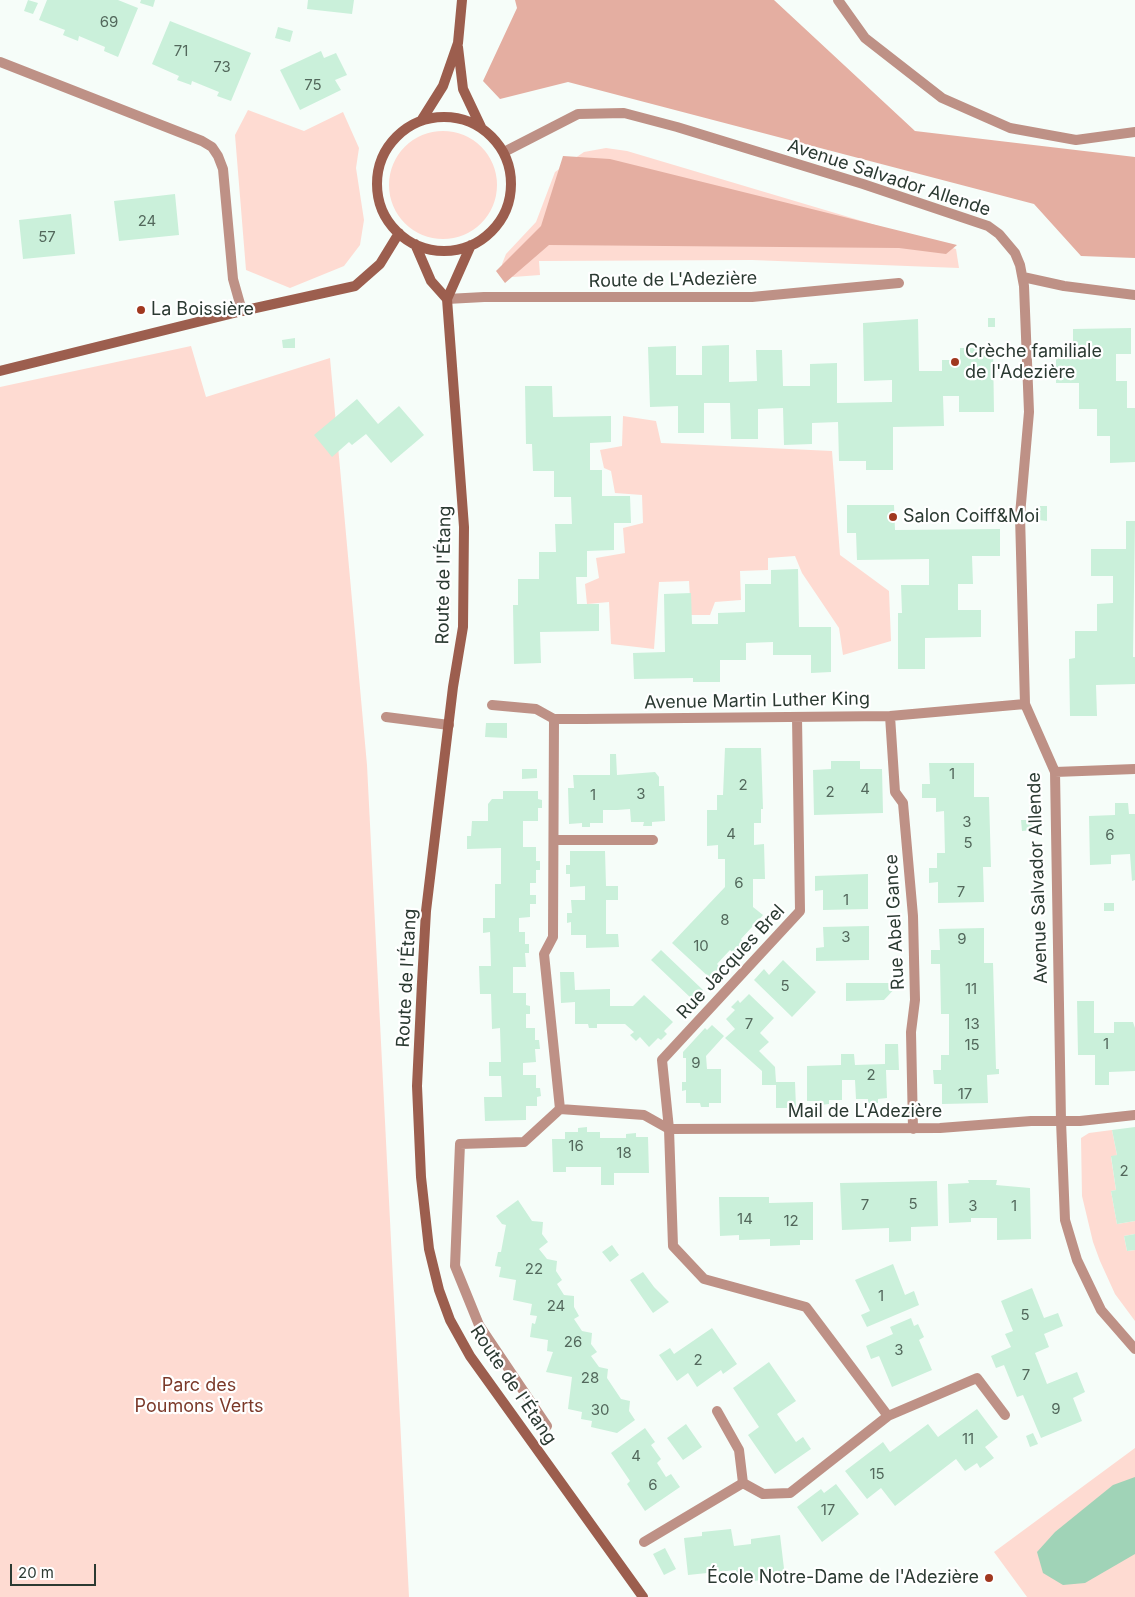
<!DOCTYPE html>
<meta charset="utf-8">
<style>
body{margin:0}
#map{position:relative;width:1135px;height:1597px;overflow:hidden;background:#f6fdf9;font-family:Inter,sans-serif}
canvas{display:block}
.scale{position:absolute;left:10px;top:1564px;width:86px;height:22px;box-sizing:border-box;border:2px solid #2b3a32;border-top:0;padding-left:6px;font-size:15px;line-height:18px;white-space:nowrap;color:#2b3a32;-webkit-text-stroke:4px #fff;paint-order:stroke}
</style>
<div id="map">
<canvas width="1135" height="1597"></canvas>
<div class="scale">20 m</div>
</div>
<script>
const ctx = document.querySelector('canvas').getContext('2d');
ctx.lineJoin = 'round';
function fill(path, color) { ctx.fillStyle = color; ctx.fill(path, 'evenodd'); }
const toPath = rows => new Path2D(rows.map(r => 'M' + r).join(''));
function stroke(path, color, width, dash) { ctx.strokeStyle = color; ctx.lineWidth = width; ctx.lineCap = dash ? 'butt' : 'round'; ctx.setLineDash(dash || []); ctx.stroke(path); }
function drawText(font, color, halo, rows, align = 'center') {
  ctx.font = font + ' Inter,sans-serif'; ctx.lineWidth = 4.5; ctx.setLineDash([]); ctx.textBaseline = 'middle'; ctx.strokeStyle = halo; ctx.fillStyle = color; for (const [text, x, y, turn = 0] of rows) {
    ctx.save(); ctx.translate(x, y); ctx.rotate((+turn || 0) * Math.PI / 180); ctx.textAlign = isNaN(turn) ? turn : align; if (halo) ctx.strokeText(text, 0, 0); ctx.fillText(text, 0, 0); ctx.restore();
  }
}
const green = toPath([
 [248,110,304,131,343,112,359,148,356,168,364,220,360,245,344,266,290,288,246,270,235,135],
 '389 185a54 54 0 1 1 108 0a54 54 0 1 1-108 0Z',
 [606,148,627,151,956,249,959,268,752,260,539,261,540,275,513,277,505,273,502,264,506,254,536,222,555,172,584,152],
 [191,346,206,397,330,358,367,765,409,1597,0,1597,0,387],
 [623,416,656,421,661,443,832,451,840,555,889,591,891,641,843,655,839,628,802,573,795,556,768,558,768,570,740,571,741,600,715,602,710,615,691,615,689,581,659,582,654,649,611,644,609,602,587,604,585,584,599,578,596,558,625,553,623,528,643,523,642,495,615,493,611,471,604,468,600,450,622,446],
 [1112,1130,1117,1155,1111,1157,1116,1190,1111,1191,1117,1224,1135,1221,1135,1234,1124,1236,1127,1251,1135,1250,1135,1321,1115,1294,1100,1261,1093,1242,1082,1196,1081,1138,1089,1133],
 [1135,1448,1135,1597,1027,1597,994,1552]
]);
const forest = toPath([
 [515,0,774,0,915,131,1135,157,1135,258,1081,256,1034,204,568,82,500,99,483,81,517,8],
 [563,156,610,159,957,245,946,254,899,248,549,245,505,283,496,271,541,226]
]);
const water = toPath([
 [1135,1477,1135,1554,1085,1583,1063,1585,1043,1573,1037,1552,1055,1532,1113,1485]
]);
const building = toPath([
 [28,0,38,3,33,14,24,11],
 [47,0,118,0,138,8,118,57,104,51,105,47,79,36,78,41,63,35,65,30,39,20],
 [141,0,155,0,153,7,140,3],
 [308,0,354,0,352,14,307,9],
 [170,21,251,53,231,101,217,96,219,92,192,81,191,85,177,80,179,76,152,64],
 [278,27,293,31,290,42,275,38],
 [321,51,324,58,336,53,347,75,335,80,341,90,300,110,280,70],
 [175,194,179,235,119,241,114,201],
 [71,214,75,254,23,259,19,220],
 [988,318,995,318,995,327,988,327],
 [918,319,919,371,942,371,942,360,960,360,960,348,993,348,994,412,959,412,959,396,943,396,944,426,893,427,893,470,866,470,866,461,839,461,838,422,812,423,812,444,784,445,783,408,758,409,758,439,731,439,730,403,704,403,704,433,678,433,678,406,650,407,648,347,676,346,676,375,702,375,702,346,729,345,729,382,757,381,756,350,782,350,783,386,810,386,810,364,837,363,837,403,892,402,892,380,864,381,863,323],
 [1131,328,1131,354,1116,354,1116,381,1127,381,1127,408,1135,408,1135,462,1110,463,1110,436,1097,436,1097,409,1079,409,1079,383,1056,383,1056,355,1073,355,1073,329],
 [295,338,295,348,283,348,282,340],
 [525,386,552,386,553,417,611,416,611,442,590,443,590,470,602,470,602,496,630,496,631,523,614,523,614,550,587,551,587,577,576,577,577,604,599,604,599,631,540,632,541,663,514,664,513,605,518,605,518,579,539,579,539,552,556,552,555,524,572,524,571,497,554,497,554,471,533,471,532,444,526,444],
 [357,399,378,424,399,406,424,435,391,463,366,434,352,445,349,442,332,457,314,435],
 [847,505,894,505,895,530,1000,529,1000,556,972,556,973,584,958,584,958,610,981,610,981,637,925,638,925,669,898,669,898,613,902,613,901,585,929,585,929,559,857,560,856,533,847,533],
 [1040,506,1047,506,1047,521,1039,520],
 [1126,521,1135,521,1133,657,1135,657,1135,684,1096,685,1097,716,1070,716,1069,659,1075,658,1075,631,1097,631,1097,604,1113,603,1113,576,1091,576,1091,549,1126,549],
 [798,569,799,627,831,627,831,672,811,673,811,655,773,655,773,642,746,643,746,660,720,660,720,682,693,682,693,678,634,679,633,653,665,652,664,594,691,593,692,624,718,624,718,613,745,612,745,584,771,584,771,570],
 [486,723,507,723,507,738,485,737],
 [725,748,761,748,763,809,761,809,761,823,754,823,754,845,764,844,765,879,753,879,753,907,763,915,741,939,746,944,735,955,730,950,717,964,722,969,712,980,672,943,725,887,725,859,718,859,718,845,707,846,707,810,717,810,717,795,723,795],
 [610,754,616,754,617,775,655,772,659,777,659,786,664,786,665,821,652,822,652,826,643,826,644,822,631,822,630,809,617,810,603,810,603,823,590,823,590,827,582,827,582,823,569,824,568,788,574,788,573,775,610,775],
 [831,761,860,761,860,769,882,769,883,813,814,815,813,770,831,769],
 [929,763,974,763,974,797,989,797,991,867,983,867,984,902,938,903,938,882,929,883,929,868,937,868,937,853,945,853,944,811,936,812,936,798,922,798,922,784,930,784],
 [522,769,537,769,537,778,522,779],
 [503,791,538,791,538,799,542,800,542,808,538,808,538,821,523,821,523,847,536,847,536,861,540,861,540,870,536,870,536,883,530,883,530,895,536,895,536,904,530,904,530,917,519,918,519,932,525,932,525,944,529,944,529,953,525,953,526,967,513,967,513,993,526,993,526,1005,530,1006,530,1014,526,1014,526,1028,535,1028,535,1040,539,1040,540,1049,535,1049,536,1062,523,1063,523,1075,536,1075,536,1088,540,1088,541,1096,537,1097,537,1106,526,1106,526,1120,485,1121,484,1097,502,1097,501,1076,489,1076,489,1062,501,1062,500,1028,492,1029,491,994,480,994,479,966,491,966,490,932,483,933,483,918,495,918,495,884,501,884,501,848,467,849,467,836,471,836,472,821,488,821,488,804,492,799,503,799],
 [1115,803,1128,803,1129,814,1135,814,1135,880,1132,881,1130,854,1111,855,1111,864,1090,865,1089,816,1115,815],
 [1021,820,1032,820,1032,830,1022,831],
 [570,851,605,851,606,886,618,886,618,900,606,900,606,934,618,934,619,947,586,948,586,935,571,935,571,922,567,923,567,913,572,913,571,900,585,900,585,886,570,887,570,874,566,874,566,865,570,865],
 [868,874,868,909,823,910,823,890,815,891,815,876],
 [1104,903,1114,903,1114,911,1104,911],
 [869,926,869,960,816,961,816,948,824,947,823,927],
 [984,928,984,963,993,963,996,1069,999,1069,999,1074,987,1075,988,1103,942,1104,942,1084,934,1084,933,1070,941,1070,941,1055,949,1055,949,1014,941,1014,940,964,931,964,931,950,940,950,939,929],
 [661,950,703,990,693,1000,651,960],
 [783,960,816,992,792,1017,754,980,764,969,769,975],
 [560,972,574,972,575,990,610,989,610,1006,633,1006,644,995,673,1022,664,1031,667,1034,661,1040,658,1038,649,1047,640,1037,636,1041,630,1035,634,1032,625,1024,597,1024,597,1028,589,1028,588,1024,575,1024,575,1002,561,1003],
 [846,983,900,983,884,1000,846,1001],
 [749,994,774,1018,760,1033,769,1042,759,1051,775,1067,776,1082,795,1082,796,1108,776,1108,776,1085,762,1085,762,1071,725,1038,735,1029,726,1019,735,1010,731,1007,738,1000,740,1003],
 [1077,1001,1094,1001,1094,1033,1114,1033,1114,1022,1133,1022,1135,1028,1135,1071,1109,1072,1109,1085,1095,1085,1095,1055,1078,1055],
 [712,1025,724,1036,706,1056,707,1069,721,1069,721,1103,709,1103,709,1107,701,1107,700,1103,686,1103,686,1090,682,1091,682,1082,686,1082,686,1058,683,1058,683,1052,705,1028,707,1030],
 [885,1044,898,1044,899,1070,886,1070,887,1098,878,1099,878,1103,868,1103,868,1099,856,1099,855,1080,842,1080,842,1100,829,1100,829,1104,820,1105,820,1101,807,1101,807,1066,841,1065,841,1054,854,1054,855,1065,885,1064],
 [587,1127,587,1132,600,1132,600,1138,626,1138,626,1134,636,1133,636,1137,648,1137,649,1173,614,1173,614,1185,601,1185,601,1167,566,1167,566,1172,553,1172,552,1139,565,1139,565,1132,578,1132,578,1128],
 [1135,1127,1135,1221,1117,1224,1111,1191,1116,1190,1111,1156,1117,1155,1112,1130],
 [968,1180,997,1180,996,1185,1030,1188,1031,1239,997,1240,997,1218,971,1218,971,1222,949,1223,948,1184,969,1183],
 [937,1181,938,1226,911,1227,911,1241,889,1242,889,1228,842,1230,840,1183],
 [719,1197,769,1197,769,1203,813,1202,813,1240,800,1240,800,1245,770,1246,770,1239,739,1240,739,1235,720,1236],
 [518,1200,532,1221,543,1222,542,1234,548,1242,539,1249,547,1259,557,1261,556,1271,562,1280,557,1284,564,1295,574,1296,574,1307,579,1316,574,1319,582,1331,592,1333,591,1344,597,1352,591,1356,599,1367,608,1369,607,1378,621,1399,630,1401,629,1411,635,1420,617,1433,591,1427,592,1421,581,1419,582,1412,568,1409,572,1377,546,1372,553,1352,547,1351,548,1340,530,1337,532,1323,535,1324,537,1316,530,1315,532,1304,513,1300,516,1280,499,1277,501,1267,495,1266,498,1252,501,1252,506,1225,502,1224,496,1216],
 [1135,1234,1135,1250,1127,1251,1124,1236],
 [612,1245,619,1255,610,1262,602,1252],
 [893,1264,905,1295,914,1291,919,1305,867,1327,861,1315,870,1311,855,1280],
 [643,1272,654,1287,669,1302,653,1313,630,1280],
 [1032,1288,1044,1318,1058,1313,1063,1326,1044,1334,1049,1347,1035,1353,1047,1384,1077,1372,1085,1392,1073,1398,1082,1421,1041,1438,1023,1395,1017,1397,1004,1365,996,1368,991,1356,1011,1347,1005,1334,1013,1331,1001,1301],
 [911,1318,914,1326,918,1324,924,1337,919,1340,932,1370,892,1387,879,1356,871,1359,866,1346,893,1334,890,1327],
 [712,1328,737,1364,723,1374,721,1370,697,1387,688,1373,677,1381,659,1355,670,1348,674,1354],
 [769,1362,796,1401,777,1414,796,1442,803,1437,811,1449,775,1474,748,1435,759,1427,733,1388],
 [977,1409,998,1437,985,1447,994,1458,980,1468,977,1463,965,1471,956,1459,895,1506,881,1488,867,1499,845,1471,883,1442,890,1452,928,1424,938,1437],
 [686,1424,702,1447,683,1460,667,1438],
 [645,1428,655,1442,651,1445,661,1459,657,1463,666,1477,671,1474,680,1487,645,1511,627,1484,630,1481,611,1453],
 [1033,1433,1038,1444,1030,1447,1026,1436],
 [836,1484,859,1514,822,1542,797,1507,821,1489,824,1493],
 [731,1529,734,1546,751,1544,751,1539,780,1535,785,1577,738,1583,736,1570,688,1575,684,1538,702,1536,702,1532],
 [665,1548,676,1569,664,1575,653,1554]
]);
const lane = toPath([
 [838,0,865,38,942,98,1010,128,1076,140,1135,132],
 [447,299,484,297,752,297,899,283],
 [386,717,449,725],
 [644,1542,743,1483]
]);
const street = toPath([
 [0,62,202,141,212,147,218,156,223,169,233,279,242,311],
 [504,152,578,114,624,113,677,127,863,184,988,226,999,234,1015,253,1020,265,1024,286,1029,412,1020,515,1025,704,1055,772,1061,1121,1065,1220,1077,1260,1101,1310,1135,1349],
 [1023,277,1064,286,1135,295],
 [492,705,536,709,554,719,584,719,890,716,1025,704],
 [890,716,895,792,903,803,913,916,915,1000,911,1032,913,1129],
 [797,717,800,911,662,1060,669,1129,673,1246,704,1279,806,1307,888,1416,977,1378,1005,1415],
 [554,719,553,937,544,954,560,1109,644,1115,669,1129,940,1128,1031,1121,1080,1121,1135,1115],
 [1055,772,1135,769],
 [555,840,653,840],
 [717,1411,739,1450,743,1483,763,1494,790,1493,888,1416],
 [547,1426,479,1325,455,1266,460,1144,524,1142,560,1109]
]);
const secondary = toPath([
 [458,47,463,89,481,127],
 '377 184a67 67 0 1 1 134 0a67 67 0 1 1-134 0Z',
 [421,121,443,86,458,43,462,0],
 [415,244,431,281,447,299],
 [471,245,447,299,464,527,463,627,453,687,426,911,422,982,417,1086,421,1177,429,1249,439,1290,450,1320,470,1356,643,1597],
 [0,371,242,311,355,286,380,264,399,233]
]);
const markers = [
 [141,310,5,"#a0381f"],
 [955,362,5,"#a0381f"],
 [893,517,5,"#a0381f"],
 [989,1578,5,"#a0381f"]
];
const numberNames = [
 ["69",109,22],
 ["71",181,51],
 ["73",222,67],
 ["75",313,85],
 ["24",147,221],
 ["57",47,237],
 ["1",952,774],
 ["2",743,785],
 ["4",865,789],
 ["2",830,792],
 ["3",641,794],
 ["1",593,795],
 ["3",967,822],
 ["4",731,834],
 ["6",1110,835],
 ["5",968,843],
 ["6",739,883],
 ["7",961,892],
 ["1",846,900],
 ["8",725,920],
 ["3",846,937],
 ["9",962,939],
 ["10",701,946],
 ["5",785,986],
 ["11",971,989],
 ["7",749,1024],
 ["13",972,1024],
 ["1",1106,1044],
 ["15",972,1045],
 ["9",696,1063],
 ["2",871,1075],
 ["17",965,1094],
 ["16",576,1146],
 ["18",624,1153],
 ["2",1124,1171],
 ["5",913,1204],
 ["7",865,1205],
 ["3",973,1206],
 ["1",1014,1206],
 ["14",745,1219],
 ["12",791,1221],
 ["22",534,1269],
 ["1",881,1296],
 ["24",556,1306],
 ["5",1025,1315],
 ["26",573,1342],
 ["3",899,1350],
 ["2",698,1360],
 ["7",1026,1375],
 ["28",590,1378],
 ["9",1056,1409],
 ["30",600,1410],
 ["11",968,1439],
 ["4",636,1456],
 ["15",877,1474],
 ["6",653,1485],
 ["17",828,1510]
];
const streetNames = [
 ["Avenue Salvador Allende",889,178,18],
 ["Route de L'Adezière",673,280,-1],
 ["Route de l'Étang",444,575,-89],
 ["Avenue Martin Luther King",757,701,-1],
 ["Avenue Salvador Allende",1038,878,-92],
 ["Rue Abel Gance",895,922,-93],
 ["Rue Jacques Brel",731,962,-47],
 ["Route de l'Étang",407,978,-87],
 ["Mail de L'Adezière",865,1112],
 ["Route de l'Étang",513,1385,56]
];
const poiNames = [
 ["La Boissière",151,310],
 ["Crèche familiale",965,352],
 ["de l'Adezière",965,373],
 ["Salon Coiff&Moi",903,517],
 ["École Notre-Dame de l'Adezière",979,1578,"right"]
];
const parkNames = [
 ["Parc des",199,1386],
 ["Poumons Verts",199,1407]
];
fill(green, '#fedbd2');
fill(forest, '#e4aea1');
fill(water, '#a0d3b7');
fill(building, '#caf0da');
stroke(lane, '#be9186', 10);
stroke(street, '#be9186', 10);
stroke(secondary, '#9c5e4e', 10);
for (const [x, y, r, color] of markers) { const dot = new Path2D(); dot.arc(x, y, r, 0, 2 * Math.PI); ctx.fillStyle = color; ctx.fill(dot); stroke(dot, '#fff', 2); }
drawText('15px', '#53685c', null, numberNames);
drawText('18px', '#2b3a32', '#fff', streetNames);
drawText('18px', '#2b3a32', '#fff', poiNames, 'left');
drawText('18px', '#7b3929', '#fff', parkNames);
</script>
